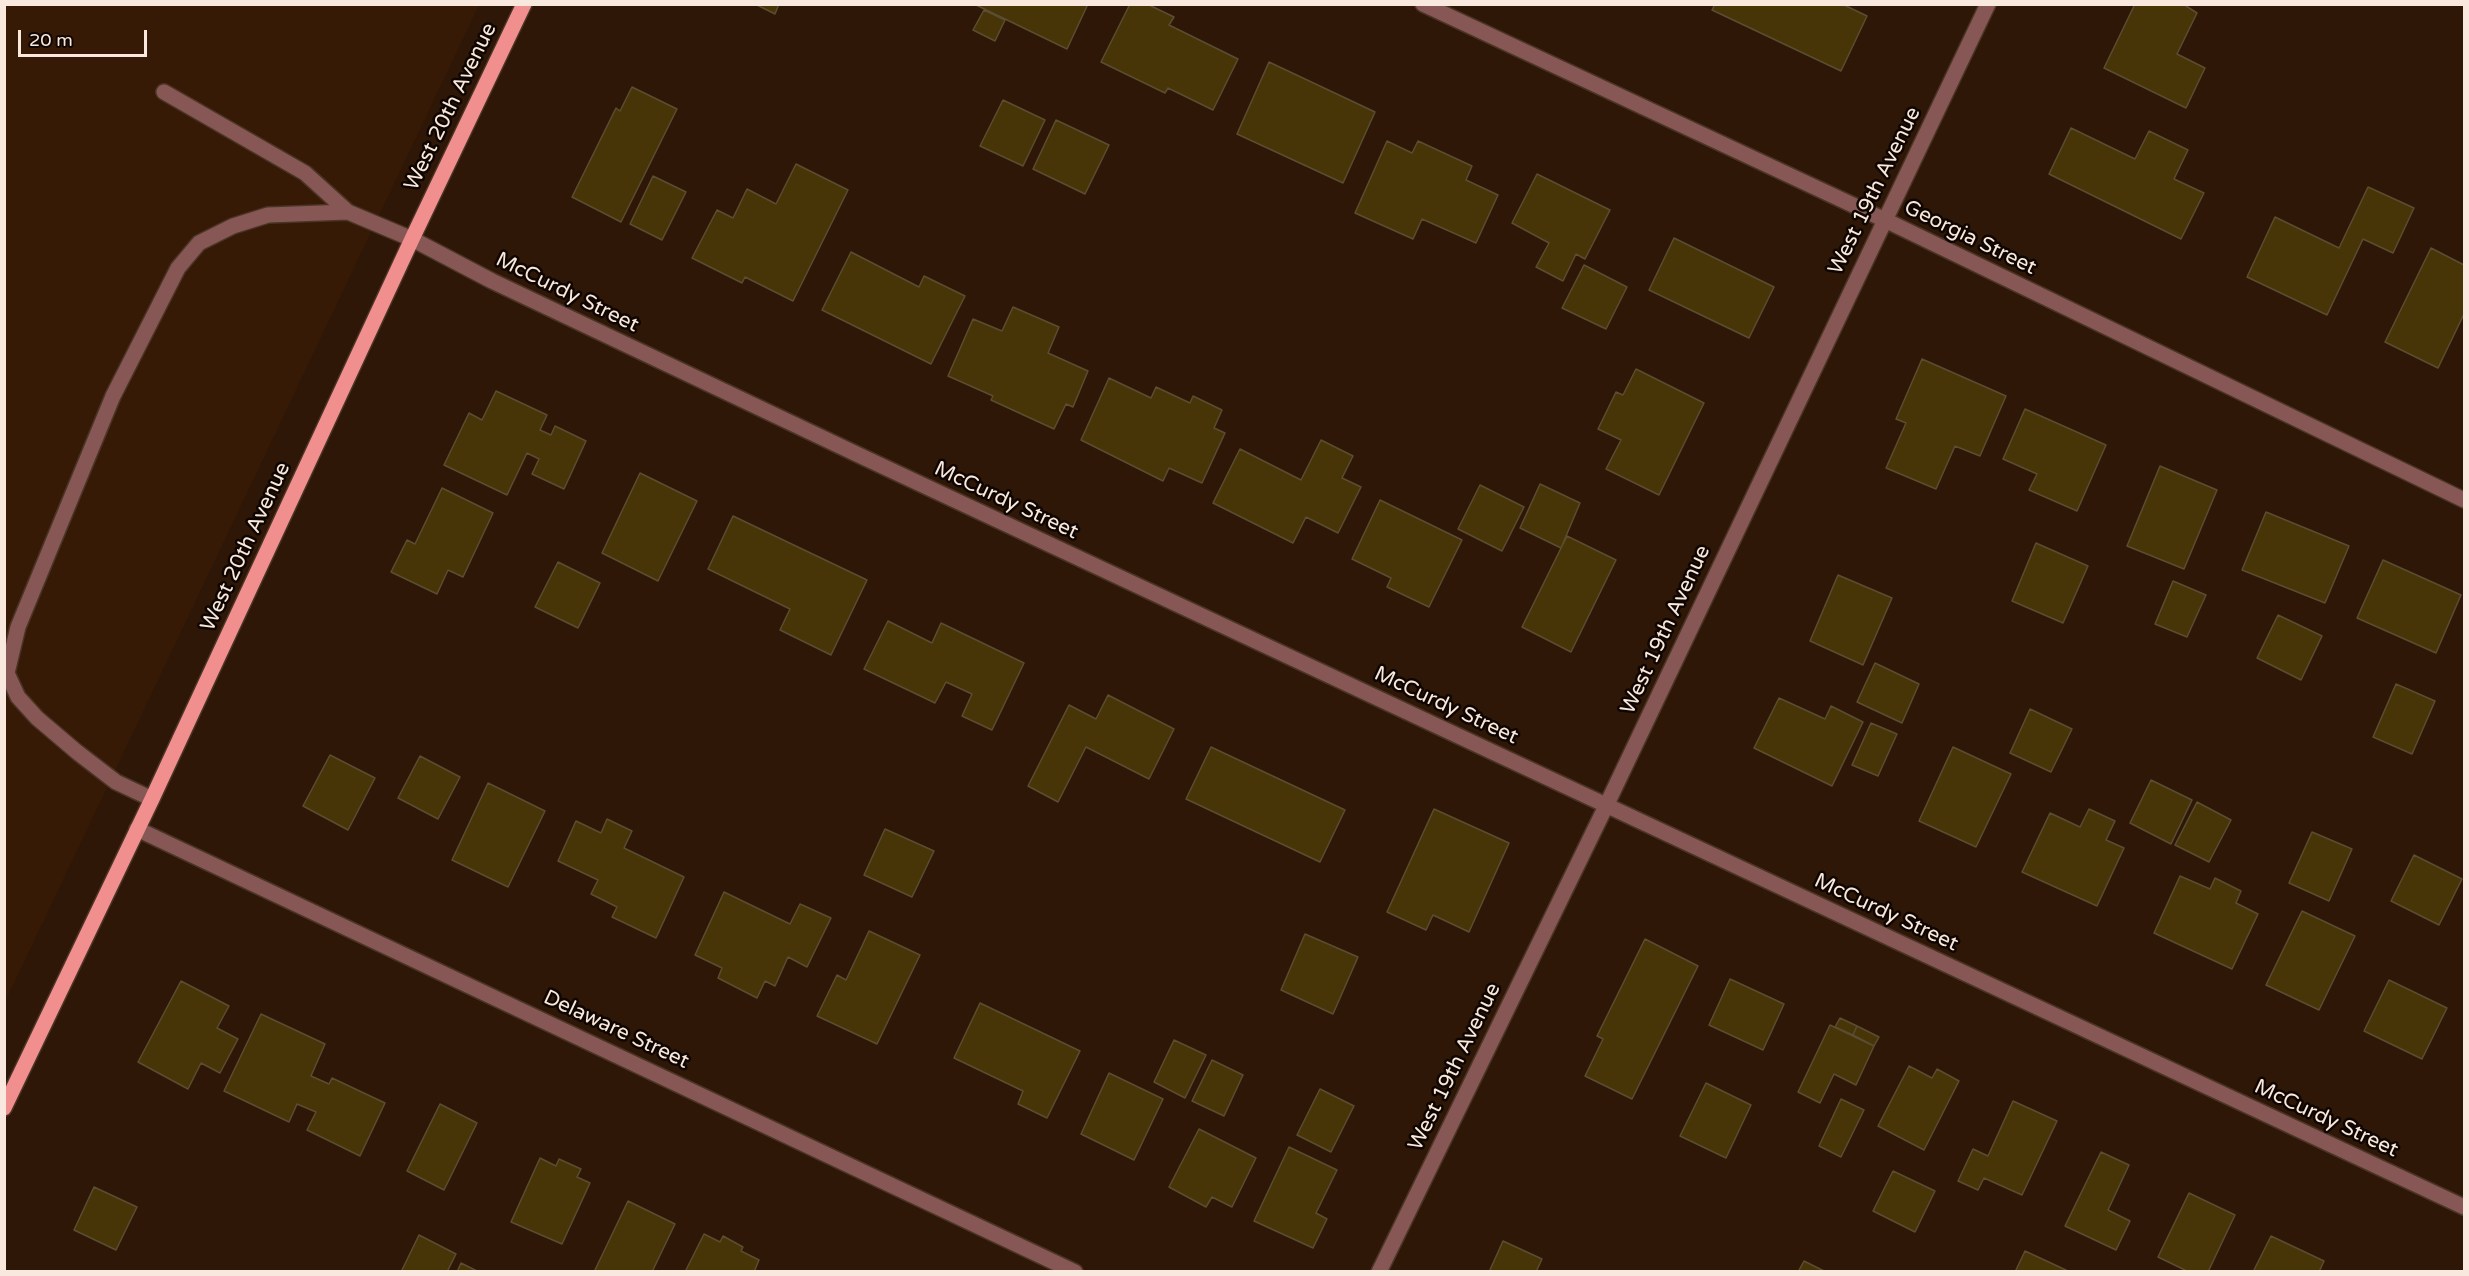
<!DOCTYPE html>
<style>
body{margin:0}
#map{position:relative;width:2469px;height:1276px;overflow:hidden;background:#2e1707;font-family:"Varela Round",sans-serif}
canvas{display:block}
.frame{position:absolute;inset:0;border:6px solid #f9e8dd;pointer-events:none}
.scale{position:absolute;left:18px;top:30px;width:129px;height:27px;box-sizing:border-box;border:3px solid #f9e8dd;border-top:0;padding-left:8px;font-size:18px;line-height:21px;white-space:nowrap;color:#f9e8dd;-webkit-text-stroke:4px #0f0602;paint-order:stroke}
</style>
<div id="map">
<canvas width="2469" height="1276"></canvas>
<div class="frame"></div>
<div class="scale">20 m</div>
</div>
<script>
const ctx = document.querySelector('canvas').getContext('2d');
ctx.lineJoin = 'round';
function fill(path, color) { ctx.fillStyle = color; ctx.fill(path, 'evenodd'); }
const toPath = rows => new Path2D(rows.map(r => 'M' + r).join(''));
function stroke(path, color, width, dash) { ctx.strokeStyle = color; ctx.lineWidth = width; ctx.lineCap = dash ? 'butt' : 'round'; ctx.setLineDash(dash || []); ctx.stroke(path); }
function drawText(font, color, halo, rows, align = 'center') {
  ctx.font = font + ' "Varela Round",sans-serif'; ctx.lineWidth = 5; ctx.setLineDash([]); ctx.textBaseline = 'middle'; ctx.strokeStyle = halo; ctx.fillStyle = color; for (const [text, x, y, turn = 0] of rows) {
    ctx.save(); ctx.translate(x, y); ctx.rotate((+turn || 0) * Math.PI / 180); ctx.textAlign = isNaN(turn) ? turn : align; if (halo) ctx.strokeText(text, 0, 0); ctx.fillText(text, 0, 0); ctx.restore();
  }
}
const built = toPath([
 [5,5,479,5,5,1002]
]);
const building = toPath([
 [755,4,779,4,775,14,755,4],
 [974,4,1088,4,1067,49,974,4],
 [1130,4,1147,4,1174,17,1169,25,1238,59,1213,110,1168,88,1165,93,1101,62,1130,4],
 [1715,4,1842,4,1867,16,1841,71,1712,10,1715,4],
 [2135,4,2183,4,2197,13,2177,54,2205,68,2186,108,2104,68,2135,4],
 [984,10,1005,20,995,41,973,30,984,10],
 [1269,62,1375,112,1343,183,1237,134,1269,62],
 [632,87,677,109,621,222,572,197,616,108,620,111,632,87],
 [1003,100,1045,120,1023,166,980,146,1003,100],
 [1056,120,1109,145,1085,194,1033,169,1056,120],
 [2071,128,2135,159,2149,131,2188,150,2174,179,2204,193,2181,239,2049,174,2071,128],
 [1387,141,1412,153,1418,141,1472,166,1466,180,1498,195,1476,243,1422,219,1413,239,1355,213,1387,141],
 [796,164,848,190,793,301,745,277,742,283,692,258,717,210,733,218,747,189,776,204,796,164],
 [1537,174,1610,210,1585,259,1576,254,1563,281,1536,267,1549,243,1512,223,1537,174],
 [653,176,686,192,662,240,630,224,653,176],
 [2368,187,2414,208,2393,253,2363,239,2327,315,2247,277,2275,217,2339,248,2368,187],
 [1674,238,1774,287,1749,338,1649,290,1674,238],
 [2431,248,2464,265,2464,314,2438,368,2385,342,2431,248],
 [851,252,919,287,924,276,965,296,931,364,822,310,851,252],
 [1584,265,1627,287,1606,329,1562,308,1584,265],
 [1013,307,1059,327,1048,353,1088,371,1073,407,1066,404,1054,429,991,400,993,396,948,376,973,319,1002,331,1013,307],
 [1922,359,2006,396,1980,456,1955,446,1936,489,1886,468,1906,423,1896,419,1922,359],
 [1636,369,1704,403,1659,495,1606,469,1621,440,1598,429,1616,392,1623,395,1636,369],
 [1109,378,1151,398,1156,387,1190,403,1193,396,1222,410,1214,428,1225,433,1202,483,1169,468,1163,481,1081,440,1109,378],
 [496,391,547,415,540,430,551,435,555,426,586,441,564,489,532,474,539,459,527,453,507,495,444,465,469,413,482,420,496,391],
 [2025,409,2106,445,2077,511,2029,490,2037,474,2003,459,2025,409],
 [1321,440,1353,456,1342,478,1361,487,1338,533,1306,517,1293,543,1213,503,1240,449,1301,480,1321,440],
 [2160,466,2217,490,2184,569,2127,546,2160,466],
 [640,473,697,501,658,581,602,553,640,473],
 [1540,484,1580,503,1561,548,1520,528,1540,484],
 [1480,485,1524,507,1502,551,1458,529,1480,485],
 [442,488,493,513,463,577,448,570,437,594,391,572,407,540,415,544,442,488],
 [1380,500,1462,540,1429,607,1387,587,1391,578,1352,559,1380,500],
 [2266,512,2349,546,2325,603,2242,570,2266,512],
 [733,516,867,580,831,655,780,630,790,609,708,569,733,516],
 [1567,536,1616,560,1571,652,1522,627,1567,536],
 [2036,543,2088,566,2063,623,2012,601,2036,543],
 [2383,560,2461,595,2436,653,2357,618,2383,560],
 [558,562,600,583,578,628,535,607,558,562],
 [1838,575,1892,598,1863,665,1810,641,1838,575],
 [2173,581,2206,595,2187,637,2155,624,2173,581],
 [2278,615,2322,636,2301,680,2257,658,2278,615],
 [888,621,932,643,941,623,1024,663,992,730,962,716,972,694,946,682,935,703,864,669,888,621],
 [1875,663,1919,684,1902,723,1857,702,1875,663],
 [2396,684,2435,701,2412,754,2373,737,2396,684],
 [1108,695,1174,729,1149,779,1086,747,1058,802,1028,786,1069,705,1096,719,1108,695],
 [1779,698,1825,719,1831,706,1863,722,1832,786,1754,748,1779,698],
 [2030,709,2072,729,2051,772,2010,753,2030,709],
 [1871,723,1897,734,1878,776,1852,765,1871,723],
 [1211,747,1345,810,1320,862,1186,799,1211,747],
 [1953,747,2011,774,1976,847,1919,821,1953,747],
 [330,755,375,778,348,830,303,806,330,755],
 [420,756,460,777,438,819,398,798,420,756],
 [2151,780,2192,800,2171,844,2130,823,2151,780],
 [488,783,545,811,508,887,452,860,488,783],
 [2197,802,2231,820,2209,862,2175,845,2197,802],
 [1434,809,1509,843,1469,932,1433,915,1426,930,1387,912,1434,809],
 [2089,809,2115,821,2106,840,2124,848,2097,906,2022,872,2050,813,2080,827,2089,809],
 [607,819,632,831,624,848,684,877,656,938,612,917,617,907,591,894,598,880,558,861,576,821,601,833,607,819],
 [885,829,934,851,912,897,864,875,885,829],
 [2312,832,2352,849,2329,901,2289,883,2312,832],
 [2414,855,2462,879,2439,925,2391,901,2414,855],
 [2180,876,2210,889,2215,878,2241,891,2236,903,2258,914,2232,969,2154,933,2180,876],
 [724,892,790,924,800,904,831,918,807,967,788,957,775,986,765,981,757,998,718,978,722,968,695,955,724,892],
 [2302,911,2355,936,2319,1010,2266,985,2302,911],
 [869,931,920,955,877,1044,817,1016,837,975,846,980,869,931],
 [1305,934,1358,957,1333,1014,1281,990,1305,934],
 [1645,939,1698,966,1632,1099,1585,1076,1603,1039,1597,1036,1645,939],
 [1730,979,1784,1004,1763,1050,1709,1025,1730,979],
 [2389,980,2447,1008,2422,1059,2364,1031,2389,980],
 [181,981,229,1006,217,1028,238,1039,220,1073,201,1063,188,1089,138,1062,181,981],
 [980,1003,1080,1051,1047,1118,1018,1104,1023,1091,954,1058,980,1003],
 [261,1014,325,1044,311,1076,329,1084,332,1078,385,1103,360,1156,307,1130,316,1112,297,1104,289,1122,224,1091,261,1014],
 [1840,1018,1857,1026,1853,1035,1835,1027,1840,1018],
 [1830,1025,1874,1046,1856,1085,1834,1074,1820,1103,1798,1092,1830,1025],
 [1857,1026,1879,1037,1874,1046,1853,1035,1857,1026],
 [1174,1040,1206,1055,1185,1098,1154,1082,1174,1040],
 [1212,1060,1243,1075,1224,1116,1192,1101,1212,1060],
 [1909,1066,1932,1078,1937,1069,1959,1081,1924,1150,1878,1126,1909,1066],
 [1109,1073,1163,1099,1134,1160,1081,1134,1109,1073],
 [1706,1083,1751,1105,1726,1158,1680,1136,1706,1083],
 [1320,1089,1354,1106,1331,1152,1297,1135,1320,1089],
 [1841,1099,1864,1110,1841,1157,1819,1146,1841,1099],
 [2013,1101,2057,1121,2022,1195,1984,1178,1978,1190,1958,1181,1973,1149,1988,1156,2013,1101],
 [440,1104,477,1123,444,1190,407,1171,440,1104],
 [1199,1129,1256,1158,1232,1207,1212,1197,1206,1207,1169,1187,1199,1129],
 [1289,1147,1337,1170,1316,1213,1327,1219,1313,1248,1254,1221,1289,1147],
 [2101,1152,2129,1165,2108,1210,2130,1221,2116,1250,2065,1226,2101,1152],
 [540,1158,556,1166,559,1159,581,1169,577,1177,590,1183,562,1244,511,1222,540,1158],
 [1893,1171,1935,1191,1915,1232,1873,1211,1893,1171],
 [94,1187,137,1207,116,1250,74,1230,94,1187],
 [2189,1193,2235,1215,2208,1272,2189,1272,2158,1257,2189,1193],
 [628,1201,675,1224,652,1272,594,1272,628,1201],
 [704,1234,720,1242,723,1236,743,1247,741,1251,759,1260,754,1272,685,1272,704,1234],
 [419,1235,456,1254,447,1272,401,1272,419,1235],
 [2271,1236,2324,1261,2319,1272,2253,1272,2271,1236],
 [1503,1241,1542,1259,1536,1272,1489,1272,1503,1241],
 [2025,1251,2068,1271,2015,1272,2025,1251],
 [1804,1261,1826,1272,1798,1272,1804,1261],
 [461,1263,479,1272,457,1272,461,1263]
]);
const minor = toPath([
 [1423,4,1885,220,2464,500],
 [164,92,305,173,348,212,412,239,492,281,865,458,2464,1207],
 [152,799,116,782,77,752,37,718,18,697,7,673,18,627,113,396,178,268,199,243,233,226,268,215,348,212],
 [137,829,1075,1272],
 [1379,1272,1607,804,1988,4]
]);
const major = toPath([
 [4,1108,152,799,412,239,524,4]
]);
const streetNames = [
 ["West 20th Avenue",451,107,-64],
 ["West 19th Avenue",1875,191,-64],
 ["Georgia Street",1970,238,26],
 ["McCurdy Street",567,293,26],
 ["McCurdy Street",1006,501,25],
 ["West 20th Avenue",246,547,-65],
 ["West 19th Avenue",1666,630,-65],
 ["McCurdy Street",1446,706,25],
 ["McCurdy Street",1886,913,25],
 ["Delaware Street",616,1030,25],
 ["West 19th Avenue",1455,1067,-64],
 ["McCurdy Street",2326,1119,25]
];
fill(built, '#371a05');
fill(building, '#473508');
stroke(building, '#5b4d31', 1.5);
stroke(minor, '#4a3425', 18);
stroke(major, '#4a3425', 18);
stroke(minor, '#865755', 15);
stroke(major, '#f08f8d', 15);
drawText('21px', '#f9e8dd', '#0f0602', streetNames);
</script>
